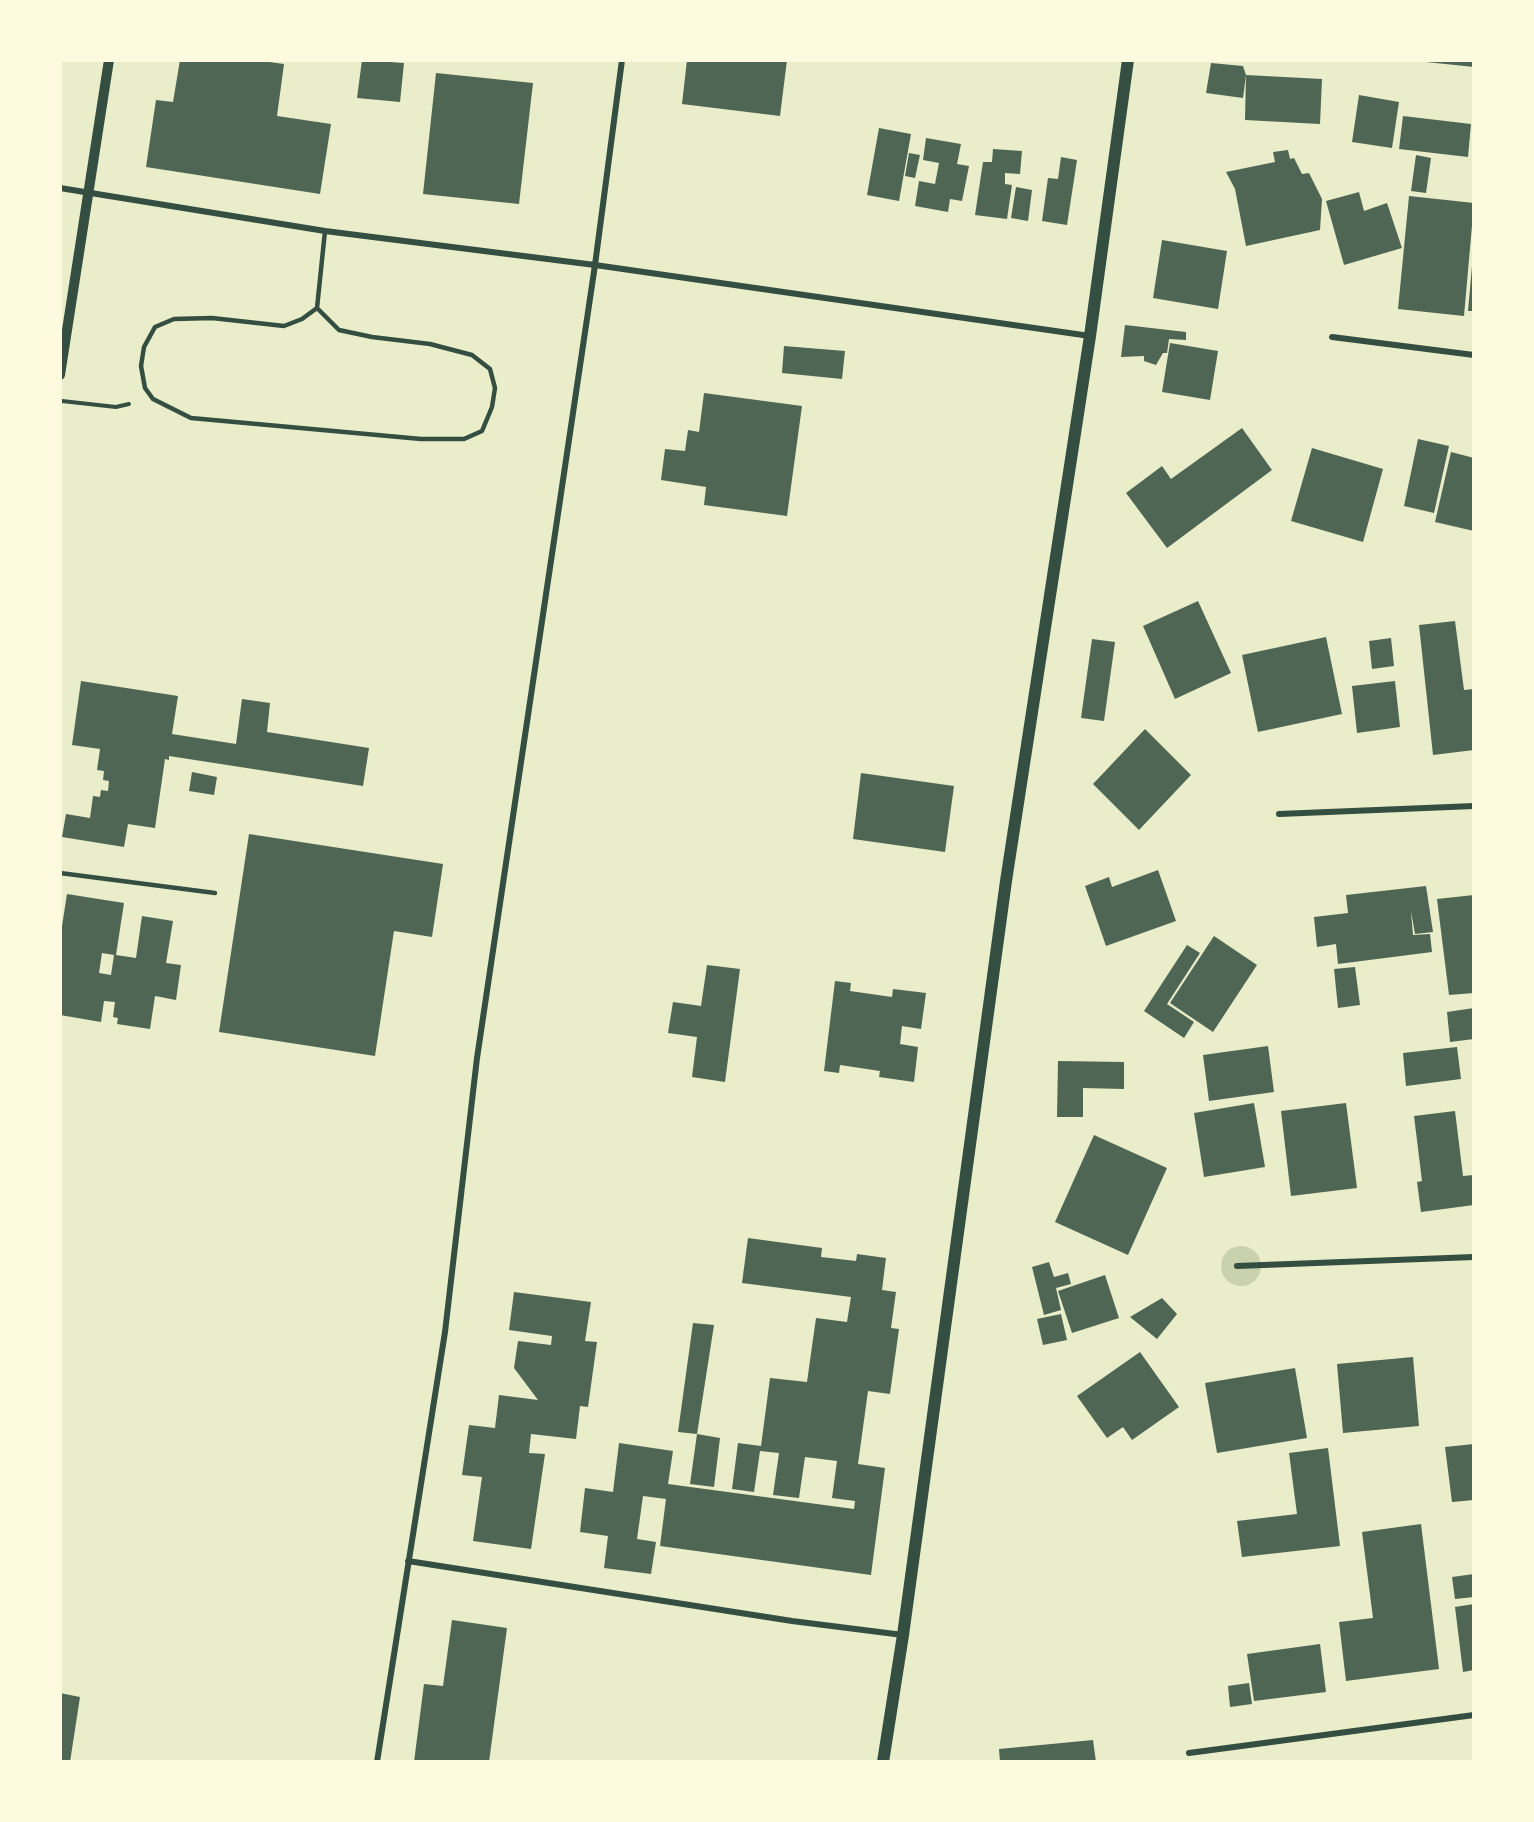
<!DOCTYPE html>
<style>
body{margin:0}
#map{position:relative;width:1534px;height:1822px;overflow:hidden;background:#e9edc9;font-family:"Open Sans",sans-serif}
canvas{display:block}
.frame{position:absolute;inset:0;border:62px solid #fefae0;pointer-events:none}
</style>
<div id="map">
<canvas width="1534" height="1822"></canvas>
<div class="frame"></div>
</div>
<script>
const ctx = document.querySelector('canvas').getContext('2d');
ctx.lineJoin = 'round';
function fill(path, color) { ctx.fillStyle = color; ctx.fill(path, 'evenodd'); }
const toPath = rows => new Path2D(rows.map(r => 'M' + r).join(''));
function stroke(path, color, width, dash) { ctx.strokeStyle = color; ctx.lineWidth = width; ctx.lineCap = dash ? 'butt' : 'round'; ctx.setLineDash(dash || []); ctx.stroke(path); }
const green = toPath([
 '1221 1266a20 20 0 1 1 40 0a20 20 0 1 1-40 0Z'
]);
const building = toPath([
 [180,60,255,60,284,64,277,116,331,124,320,194,146,167,156,100,173,102],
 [362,60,404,63,400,102,357,98],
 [687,60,787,60,780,116,682,104],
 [1426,60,1474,60,1474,67,1426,62],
 [1211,63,1243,66,1246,75,1243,98,1206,93],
 [436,73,533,83,519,204,423,194],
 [1246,75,1322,79,1320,124,1245,120],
 [1359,95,1399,102,1392,148,1352,142],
 [1403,116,1471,124,1468,157,1399,149],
 [879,128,911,134,899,201,867,195],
 [926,138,961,144,957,164,969,166,962,201,950,199,948,212,915,206,919,181,935,184,939,163,923,160],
 [993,149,1022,151,1020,174,1005,173,1005,184,1012,185,1007,219,975,215,983,162,992,162],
 [1288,150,1290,159,1294,158,1302,174,1309,173,1322,199,1320,230,1246,246,1235,189,1226,172,1275,162,1273,152],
 [909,153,920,155,915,178,905,176],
 [1416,155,1431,158,1426,193,1411,191],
 [1061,157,1077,160,1067,225,1042,221,1048,178,1058,179],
 [1016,187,1032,190,1028,221,1011,218],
 [1359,192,1364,211,1387,203,1402,248,1344,265,1326,201],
 [1409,196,1474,203,1464,316,1398,309],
 [1162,240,1227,251,1218,309,1153,298],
 [1472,266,1474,266,1474,311,1468,311],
 [1125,325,1186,332,1186,340,1169,339,1167,353,1163,353,1156,365,1144,361,1144,356,1121,357],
 [1170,343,1218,351,1210,400,1162,392],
 [784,346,845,351,842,379,782,373],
 [704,393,802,406,787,516,704,505,706,487,661,480,665,449,685,451,688,430,699,432],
 [1242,428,1272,470,1167,548,1126,493,1162,466,1171,479],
 [1418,439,1449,446,1434,513,1404,506],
 [1312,448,1383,469,1363,542,1291,521],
 [1451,452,1474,458,1474,531,1435,522],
 [1198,601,1231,673,1175,699,1143,626],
 [1455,621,1464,690,1474,689,1474,750,1433,755,1419,625],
 [1326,637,1342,714,1258,732,1242,655],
 [1391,638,1394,666,1372,669,1369,641],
 [1092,639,1115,642,1104,721,1081,718],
 [81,681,178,696,172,734,236,744,242,699,270,703,267,732,369,748,363,786,169,756,169,760,165,759,155,828,128,824,124,847,62,837,66,814,90,818,93,796,100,797,101,790,108,791,109,781,103,780,104,771,97,770,100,749,72,745],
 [1395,681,1400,727,1357,733,1352,686],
 [1145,729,1191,775,1139,830,1093,784],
 [192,772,217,777,214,795,189,791],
 [861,773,954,786,945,852,853,839],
 [249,834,443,864,432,937,394,931,375,1056,219,1032],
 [1158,870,1176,921,1106,946,1085,886,1109,877,1112,887],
 [1426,886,1433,932,1415,934,1411,911,1413,935,1430,934,1432,952,1338,964,1336,944,1317,947,1314,917,1348,913,1346,895],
 [67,894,124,903,116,955,136,958,142,916,173,921,166,963,181,965,176,1000,155,996,150,1029,117,1024,118,1018,113,1017,115,1002,104,1001,101,1022,60,1015,60,939],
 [102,953,114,955,111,975,99,973],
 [1474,895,1474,993,1449,995,1437,899],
 [1214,936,1257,965,1213,1032,1170,1003],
 [1187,945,1200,953,1167,1004,1194,1022,1184,1038,1144,1011],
 [707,965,740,969,725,1082,692,1077,697,1037,668,1033,673,1002,701,1006],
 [1355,967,1360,1005,1338,1008,1334,969],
 [835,981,851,983,850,991,892,997,893,989,926,993,921,1029,902,1026,900,1044,918,1047,914,1082,879,1077,880,1071,840,1065,839,1073,824,1071],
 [1474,1008,1474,1039,1450,1042,1447,1012],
 [1268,1046,1274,1092,1209,1101,1203,1055],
 [1457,1047,1461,1079,1406,1086,1403,1053],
 [1058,1061,1124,1062,1124,1089,1083,1088,1083,1117,1057,1117],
 [1254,1103,1265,1167,1204,1177,1194,1113],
 [1346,1103,1357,1188,1291,1196,1281,1111],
 [1455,1111,1463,1176,1474,1175,1474,1205,1421,1212,1417,1182,1422,1181,1414,1116],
 [1094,1135,1167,1168,1128,1255,1055,1222],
 [748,1238,822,1248,821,1257,856,1261,857,1254,886,1258,882,1290,896,1292,891,1328,899,1329,890,1394,868,1391,858,1464,885,1468,871,1575,660,1546,666,1499,643,1496,637,1539,656,1542,651,1574,604,1568,608,1536,580,1532,585,1488,613,1492,619,1443,673,1451,668,1484,854,1509,855,1501,832,1498,837,1461,805,1457,799,1498,773,1495,779,1453,760,1451,754,1492,732,1489,738,1443,761,1446,770,1378,807,1382,816,1318,847,1322,851,1297,742,1283],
 [1049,1262,1054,1277,1068,1273,1071,1284,1056,1288,1061,1310,1044,1315,1032,1267],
 [1105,1275,1119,1318,1072,1333,1058,1291],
 [514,1292,591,1302,585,1341,597,1342,588,1407,580,1406,576,1439,531,1434,529,1453,545,1454,531,1549,473,1541,482,1477,462,1475,469,1425,495,1428,499,1395,538,1400,514,1368,518,1341,551,1345,552,1336,509,1330],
 [1162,1298,1177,1314,1157,1339,1130,1317],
 [1061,1314,1067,1340,1043,1345,1037,1319],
 [693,1323,714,1325,697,1434,720,1438,714,1487,690,1484,697,1434,678,1432],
 [1140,1352,1179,1407,1132,1440,1123,1427,1107,1438,1077,1396],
 [1413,1357,1419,1426,1343,1433,1337,1364],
 [1295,1368,1307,1438,1217,1453,1205,1383],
 [1474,1444,1474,1500,1452,1502,1445,1447],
 [1328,1448,1340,1546,1242,1557,1237,1521,1297,1514,1289,1453],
 [1421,1524,1439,1669,1346,1681,1339,1622,1373,1618,1362,1532],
 [1474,1574,1474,1597,1455,1599,1452,1577],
 [1474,1604,1474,1670,1463,1672,1455,1607],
 [452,1620,507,1628,489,1762,414,1762,424,1684,443,1686],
 [1320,1644,1326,1692,1254,1701,1247,1654],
 [1249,1683,1252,1704,1230,1707,1228,1686],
 [60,1693,80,1697,70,1762,60,1762],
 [1093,1740,1096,1762,1000,1762,999,1749]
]);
const path = toPath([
 [62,401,116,407,129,404]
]);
const service = toPath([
 [317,308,302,319,284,326,212,318,174,319,155,327,144,347,141,366,145,388,153,399,191,418,421,439,464,439,482,431,492,407,495,388,490,369,472,355,430,344,372,337,339,330,317,308,325,231],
 [60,873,215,893]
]);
const minor = toPath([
 [60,188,325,231,595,265,1090,336],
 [1332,337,1474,355],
 [1279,814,1474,806],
 [1237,1266,1474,1257],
 [408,1561,792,1621,903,1635],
 [1189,1753,1474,1715],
 [377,1762,445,1332,477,1058,595,265,622,60]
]);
const tertiary = toPath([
 [60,375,109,60]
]);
const secondary = toPath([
 [883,1762,903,1635,1006,881,1090,336,1128,60]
]);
fill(green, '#cad2ad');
fill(building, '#4f6655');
stroke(path, '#344e41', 4);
stroke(service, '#344e41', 4.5);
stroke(minor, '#344e41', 6);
stroke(tertiary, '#344e41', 10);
stroke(secondary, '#344e41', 12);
</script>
